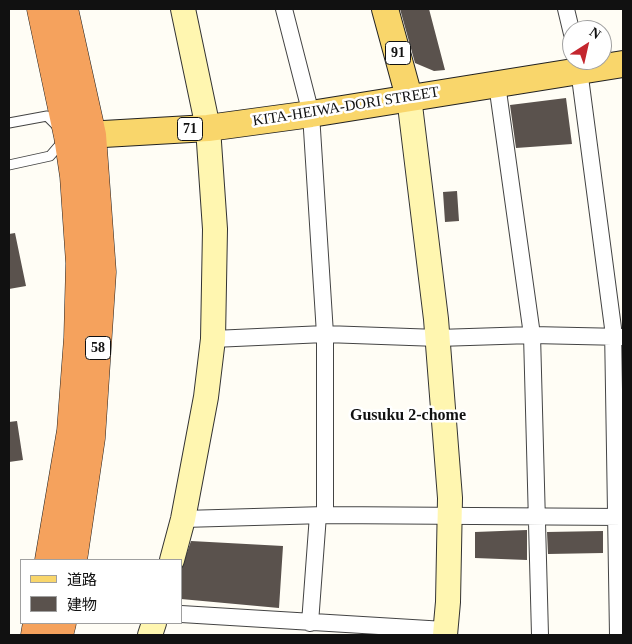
<!DOCTYPE html>
<meta charset="utf-8">
<style>
body{margin:0}
#map{position:relative;width:632px;height:644px;overflow:hidden;background:#fffdf5;font-family:"Times New Roman","Noto Sans JP",serif}
canvas{display:block}
.frame{position:absolute;inset:0;border:10px solid #111;pointer-events:none}
.legend{position:absolute;left:20px;top:559px;width:162px;height:65px;box-sizing:border-box;background:#fff;border:1px solid #a0a0a0;margin:0;padding:6px 9px;list-style:none;font-size:15px;color:#111}
.legend li{display:flex;align-items:center;gap:10px;height:25px}
.legend b{width:25px;border:1px solid #a0a0a0}
.north{position:absolute;left:562px;top:20px;width:50px;height:50px;box-sizing:border-box;background:#fff;border:1px solid #a0a0a0;border-radius:50%;rotate:35deg;font-size:14px;font-weight:700;line-height:20px;text-align:center;color:#111}
.north::after{content:'';display:block;margin:auto;width:18px;height:22px;background:#c4262e;clip-path:polygon(50% 0,100% 100%,50% 72%,0 100%)}
</style>
<div id="map">
<canvas width="632" height="644"></canvas>
<div class="frame"></div>
<ul class="legend">
<li><b style="height:6px;background:#f9d66b"></b>道路</li>
<li><b style="height:14px;background:#5a524d"></b>建物</li>
</ul>
<div class="north">N</div>
</div>
<script>
const ctx = document.querySelector('canvas').getContext('2d');
ctx.lineJoin = 'round';
function fill(path, color) { ctx.fillStyle = color; ctx.fill(path, 'evenodd'); }
const toPath = rows => new Path2D(rows.map(r => 'M' + r).join(''));
function stroke(path, color, width, dash) { ctx.strokeStyle = color; ctx.lineWidth = width; ctx.lineCap = dash ? 'butt' : 'round'; ctx.setLineDash(dash || []); ctx.stroke(path); }
function drawText(font, color, halo, rows, align = 'center') {
  ctx.font = font + ' "Times New Roman",serif'; ctx.lineWidth = 5; ctx.setLineDash([]); ctx.textBaseline = 'middle'; ctx.strokeStyle = halo; ctx.fillStyle = color; for (const [text, x, y, turn = 0] of rows) {
    ctx.save(); ctx.translate(x, y); ctx.rotate((+turn || 0) * Math.PI / 180); ctx.textAlign = isNaN(turn) ? turn : align; if (halo) ctx.strokeText(text, 0, 0); ctx.fillText(text, 0, 0); ctx.restore();
  }
}
const building = toPath([
 [400,9,429,9,445,70,434,71,415,63],
 [566,98,572,144,516,148,510,105],
 [457,191,459,221,445,222,443,192],
 [15,233,26,286,9,289,9,234],
 [17,421,23,460,9,462,9,422],
 [527,530,527,560,475,558,475,532],
 [603,531,603,553,548,554,547,532],
 [191,541,283,546,279,608,181,599,181,570]
]);
const lane = toPath([
 [9,123,47,116,58,127],
 [9,165,50,156,63,141]
]);
const street = toPath([
 [284,9,311,114,325,334,325,515],
 [566,9,572,34],
 [578,62,613,328,618,635],
 [497,84,532,335,540,635],
 [213,339,325,334,438,338,532,335,623,337],
 [183,519,325,515,623,517],
 [181,614,445,630],
 [310,623,318,515]
]);
const secondary = toPath([
 [409,97,436,319,450,498,448,602,445,635],
 [172,560,183,519,206,397,213,339,215,229,208,128,183,9],
 [150,635,154,623]
]);
const primary = toPath([
 [385,9,409,97],
 [69,136,208,128,311,114,623,64]
]);
const highway = toPath([
 [41,9,68,136,74,176,80,263,78,338,71,431,49,560],
 [64,9,92,135,102,272,91,438,73,560],
 [35,635,37,623],
 [59,635,62,623]
]);
const shields = [
 [398,53,25],
 [190,129,25],
 [98,348,25]
];
const shieldNames = [
 ["91",398,53],
 ["71",190,129],
 ["58",98,348]
];
const streetNames = [
 ["KITA-HEIWA-DORI STREET",346,107,-9]
];
const neighbourhoodNames = [
 ["Gusuku 2-chome",408,416]
];
fill(building, '#5a524d');
stroke(lane, '#444', 11);
stroke(street, '#444', 18);
stroke(secondary, '#333', 26);
stroke(primary, '#222', 28);
stroke(highway, '#222', 29);
stroke(lane, '#fff', 9);
stroke(street, '#fff', 16);
stroke(secondary, '#fff6b0', 24);
stroke(primary, '#f9d66b', 26);
stroke(highway, '#f5a25d', 28);
for (const [x, y, w] of shields) { const box = new Path2D(); box.roundRect(x - w / 2, y - 11.5, w, 23, 4); ctx.fillStyle = '#fff'; ctx.fill(box); stroke(box, '#111', 1); }
drawText('bold 14px', '#111', null, shieldNames);
drawText('15px', '#111', '#fff', streetNames);
drawText('bold 16px', '#111', '#fff', neighbourhoodNames);
</script>
